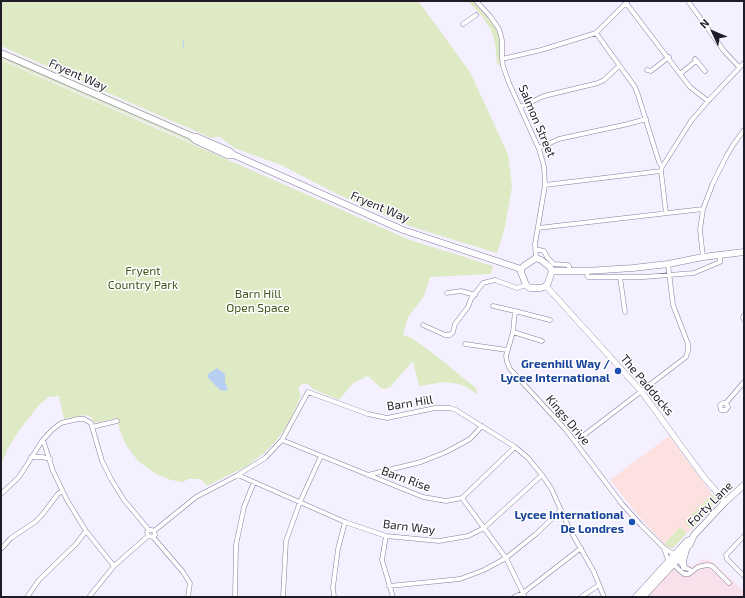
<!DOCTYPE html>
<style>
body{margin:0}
#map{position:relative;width:745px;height:598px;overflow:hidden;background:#f4f0ff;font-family:"Exo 2",sans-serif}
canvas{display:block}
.frame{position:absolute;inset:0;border:2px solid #1f1b28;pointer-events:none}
.north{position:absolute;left:693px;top:12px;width:40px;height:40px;-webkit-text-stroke:3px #fff;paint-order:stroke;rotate:314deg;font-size:11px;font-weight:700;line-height:16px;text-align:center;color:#1f1b28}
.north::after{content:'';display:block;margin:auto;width:14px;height:18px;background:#1f1b28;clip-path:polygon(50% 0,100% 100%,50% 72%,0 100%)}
</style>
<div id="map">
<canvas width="745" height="598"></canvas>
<div class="frame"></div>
<div class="north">N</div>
</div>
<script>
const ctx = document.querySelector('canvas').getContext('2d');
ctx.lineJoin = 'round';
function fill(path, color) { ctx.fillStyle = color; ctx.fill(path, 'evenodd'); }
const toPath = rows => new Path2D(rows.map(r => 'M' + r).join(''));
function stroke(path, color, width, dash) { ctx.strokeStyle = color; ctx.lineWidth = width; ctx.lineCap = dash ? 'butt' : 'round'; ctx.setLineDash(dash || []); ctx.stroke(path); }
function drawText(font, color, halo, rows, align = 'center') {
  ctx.font = font + ' "Exo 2",sans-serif'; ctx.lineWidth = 3; ctx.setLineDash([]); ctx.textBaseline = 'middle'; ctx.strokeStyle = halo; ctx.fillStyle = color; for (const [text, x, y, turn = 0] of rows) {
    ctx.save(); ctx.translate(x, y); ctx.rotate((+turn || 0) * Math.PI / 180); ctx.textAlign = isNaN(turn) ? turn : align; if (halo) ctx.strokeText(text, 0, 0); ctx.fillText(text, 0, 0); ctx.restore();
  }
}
const commercial = toPath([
 [683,558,690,566,693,566,703,559,708,560,714,563,744,591,744,597,646,597,652,592,670,570,675,569]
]);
const education = toPath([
 [669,436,712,494,685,522,692,529,687,533,680,527,664,544,637,514,610,480]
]);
const green = toPath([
 [1,1,420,1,419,2,470,72,508,154,512,186,505,227,497,253,412,227,337,194,281,165,234,148,220,137,211,138,1,46],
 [468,1,473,1,495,26,499,35,500,46,500,64,499,65,497,64,495,43,491,30,482,16],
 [12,53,201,136,201,138,14,56],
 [1,56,177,133,200,144,199,146,166,131,1,59],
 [1,60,410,240,493,266,491,274,430,277,424,296,408,317,403,335,412,338,434,354,477,389,477,394,468,388,459,384,445,382,419,386,413,361,390,387,385,389,381,388,368,376,353,383,339,400,313,389,308,384,302,384,299,387,299,391,301,396,292,416,283,432,275,442,264,453,247,466,207,486,201,479,188,479,183,482,171,480,156,474,138,461,126,445,120,431,117,418,95,423,91,417,86,415,64,419,59,396,49,397,39,405,18,432,7,450,1,465],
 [712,494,717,501,692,529,684,522],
 [680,527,687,533,673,548,669,548,664,544]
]);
const water = toPath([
 [217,368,225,374,225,382,228,389,226,391,220,390,208,378,208,374]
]);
const stream = toPath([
 [183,48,184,39]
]);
const street = toPath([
 [476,1,490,16,499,29,502,40,502,59,503,66,509,83,539,149,544,166,545,185,535,244,536,258],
 [688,1,724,51,739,67],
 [626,3,690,87,708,101],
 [463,24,476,15],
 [596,33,635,87,638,95,659,162,662,167],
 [502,59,541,50,596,33,628,1],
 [695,59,705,71],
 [647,70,651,71,669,57],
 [680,74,696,61],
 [520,107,544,96,598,83,604,80,619,66],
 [539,148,559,139,628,124,646,119],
 [545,185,661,171],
 [666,213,661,171,662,167,691,121,708,101,744,63],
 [538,228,703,209],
 [535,249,544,251,547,257,554,264,568,265,569,266,569,271],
 [703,257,700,230,703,209,713,183,726,157,733,145,744,130],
 [586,271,588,277,644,277,694,273,720,262,720,254],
 [620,277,625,312],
 [447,293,461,291,475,295],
 [493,306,515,311,513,332,506,356,507,362,510,369,566,430,622,504,641,525,664,548],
 [515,311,550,320],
 [744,315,743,318,744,320],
 [423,325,445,335,450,335,453,332,455,324,468,307,471,299,483,283,495,280,517,288,526,285],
 [513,332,542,341],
 [465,344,507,350],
 [726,403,728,407,726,410,721,410,720,405,723,403,726,403,744,382],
 [92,427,117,421],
 [282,440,423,497,446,501,462,498],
 [42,441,44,443,53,471,67,500,86,531,114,566],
 [575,442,686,357,688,351,688,344,673,305,668,264],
 [31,457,42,457,50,459],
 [238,475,345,522,386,536,439,541,468,536,484,528,542,475],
 [368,475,421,462,446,452,470,439,482,426],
 [1,494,19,477,42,441,52,430,61,423,78,419,84,419,91,423,102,461,111,479,124,500,149,530],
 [462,498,506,558,525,597],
 [462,498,515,447],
 [154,531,152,530,149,530,147,532,148,536,153,537,155,535,154,531,196,497,238,475,265,458,282,440,308,392,368,414,387,418,435,408,450,408,456,410,515,447,528,458,542,475,551,488,569,528,594,572,604,597],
 [386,536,382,560,393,597],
 [744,536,726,555,727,559,744,576],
 [153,537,183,572,190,583,188,597],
 [1,549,11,538,35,522,42,515,58,494,62,491],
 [692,571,684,567,672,553,664,548,668,560,684,574,689,574,698,567,707,565,712,566,729,583],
 [389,586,460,579,484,570,506,558,536,534,560,511],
 [27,597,39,580,76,544,86,531],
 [89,597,114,566,148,536],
 [235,597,236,545,244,507,254,482],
 [283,597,286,541,300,502,321,456],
 [334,597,333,587,338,549,345,522],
 [514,597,523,593,581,548],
 [581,597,599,585]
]);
const secondary = toPath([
 [546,286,641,391,703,476,725,502]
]);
const primary = toPath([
 [1,53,191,136,197,137,229,151,234,155,403,230,521,269],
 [192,137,195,140,227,155,234,155],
 [536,258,541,260,550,267,552,271,548,283,546,286,541,288,530,288,526,285,521,272,521,269,524,266,536,258],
 [552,271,586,271,633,268,668,264,703,257,744,252],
 [684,567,683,561,686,550],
 [636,597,687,541,692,539],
 [643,597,677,560,690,544,694,535,725,502,744,485]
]);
const markers = [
 [618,371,4,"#1a4fb4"],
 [632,522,4,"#1a4fb4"]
];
const streetNames = [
 ["Fryent Way",78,75,24],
 ["Salmon Street",537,121,67],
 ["Fryent Way",380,207,23],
 ["The Paddocks",647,385,50],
 ["Barn Hill",410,403,-9],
 ["Kings Drive",568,420,50],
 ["Barn Rise",406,479,20],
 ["Forty Lane",710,504,-45],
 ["Barn Way",409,527,7]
];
const parkNames = [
 ["Fryent",143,271],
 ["Country Park",143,285],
 ["Barn Hill",258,294],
 ["Open Space",258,308]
];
const transitNames = [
 ["Greenhill Way /",610,364],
 ["Lycee International",610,378],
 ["Lycee International",624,515],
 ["De Londres",624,529]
];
fill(commercial, '#f9e1ec');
fill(education, '#fde1e1');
fill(green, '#ddeac4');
fill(water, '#b7d0f1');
stroke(stream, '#b7d0f1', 1);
stroke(street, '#877e9e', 5);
stroke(secondary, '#877e9e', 6);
stroke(primary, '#877e9e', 7);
stroke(street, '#fff', 4);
stroke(secondary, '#fff', 5.5);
stroke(primary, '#fff', 6);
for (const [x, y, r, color] of markers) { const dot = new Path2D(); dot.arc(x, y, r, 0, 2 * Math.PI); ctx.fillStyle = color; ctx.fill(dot); stroke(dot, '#fff', 1.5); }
drawText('12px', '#1f1b28', '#fff', streetNames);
drawText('12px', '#47571d', '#fff', parkNames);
drawText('bold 12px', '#164399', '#fff', transitNames, 'right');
</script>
